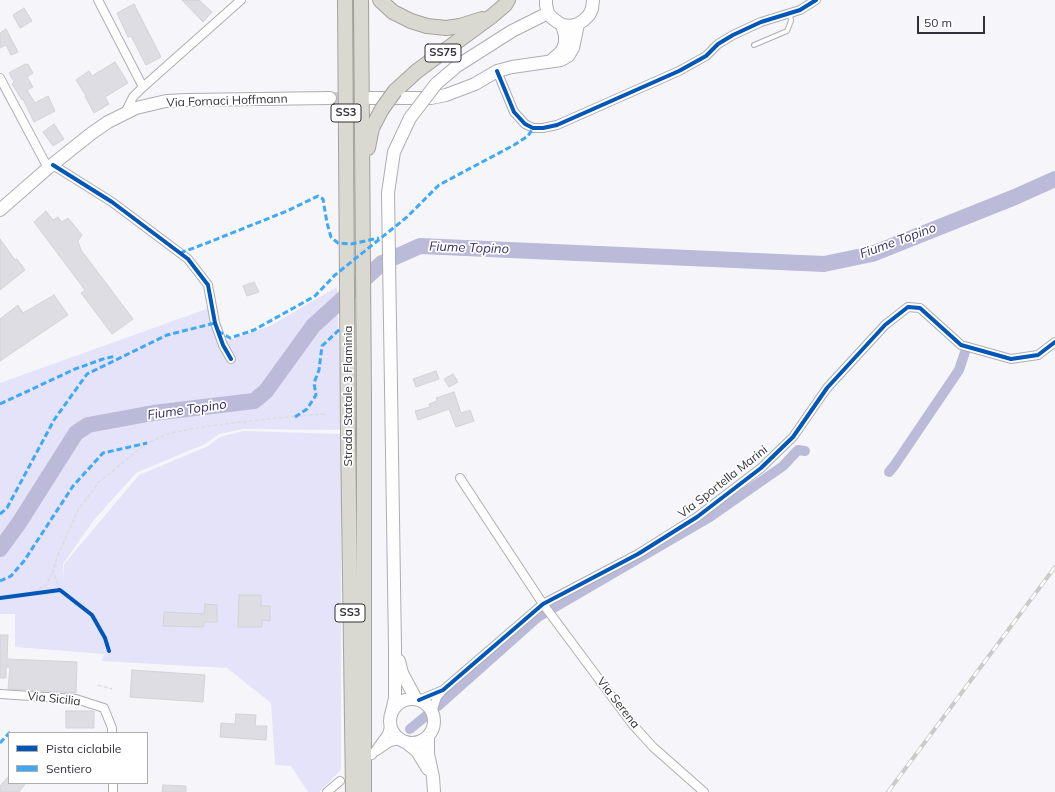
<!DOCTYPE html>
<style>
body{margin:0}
#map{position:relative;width:1055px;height:792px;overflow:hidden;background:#f6f6fa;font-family:Mulish,sans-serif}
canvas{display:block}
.legend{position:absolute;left:8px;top:732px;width:140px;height:52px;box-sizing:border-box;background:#fff;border:1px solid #adacaf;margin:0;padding:5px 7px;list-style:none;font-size:12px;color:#313038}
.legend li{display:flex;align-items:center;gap:8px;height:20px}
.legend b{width:20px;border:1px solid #adacaf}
.scale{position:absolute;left:917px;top:16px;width:68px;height:18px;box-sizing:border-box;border:2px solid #313038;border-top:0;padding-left:5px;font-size:12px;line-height:14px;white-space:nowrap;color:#313038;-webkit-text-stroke:3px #fff;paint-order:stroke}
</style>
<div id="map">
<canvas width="1055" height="792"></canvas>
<ul class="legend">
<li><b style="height:5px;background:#0057b8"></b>Pista ciclabile</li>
<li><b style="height:5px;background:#3fa9f5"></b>Sentiero</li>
</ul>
<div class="scale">50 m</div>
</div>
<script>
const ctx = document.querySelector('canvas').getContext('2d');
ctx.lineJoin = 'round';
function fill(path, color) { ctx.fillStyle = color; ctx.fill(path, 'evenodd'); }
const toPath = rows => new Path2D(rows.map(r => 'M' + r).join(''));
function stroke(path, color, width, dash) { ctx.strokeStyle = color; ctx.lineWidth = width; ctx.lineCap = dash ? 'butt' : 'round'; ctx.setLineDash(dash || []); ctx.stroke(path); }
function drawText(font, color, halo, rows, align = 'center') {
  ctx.font = font + ' Mulish,sans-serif'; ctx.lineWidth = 3.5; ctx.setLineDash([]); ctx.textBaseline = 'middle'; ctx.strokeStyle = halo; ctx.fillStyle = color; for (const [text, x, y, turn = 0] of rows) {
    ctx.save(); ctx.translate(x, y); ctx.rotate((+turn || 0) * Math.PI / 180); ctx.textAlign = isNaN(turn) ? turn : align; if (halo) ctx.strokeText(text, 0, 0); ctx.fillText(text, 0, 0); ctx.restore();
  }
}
const green = toPath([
 [337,287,342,430,243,429,219,434,205,444,136,473,94,520,63,564,64,583,64,564,139,475,208,446,220,437,243,431,341,434,341,770,319,792,308,792,291,766,275,765,271,703,227,668,101,661,111,642,104,654,15,647,15,614,0,614,0,383,209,308,220,343,270,326]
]);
const canal = toPath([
 [889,472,894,466,959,370,965,352],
 [438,706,538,617,710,517,783,466,798,450,805,451],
 [410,729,427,715]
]);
const river = toPath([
 [0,549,19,523,76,433,88,425,153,413,254,401,266,391,313,326,382,263,420,246,824,264,872,254,1015,197,1055,179]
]);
const building = toPath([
 [182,0,199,0,212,12,203,22,182,0],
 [134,4,161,57,146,65,131,36,128,37,117,13,134,4],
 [24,8,32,21,20,28,13,15,24,8],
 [6,29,18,52,11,55,6,45,0,48,0,33,6,29],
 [115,62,128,83,105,97,109,104,94,113,85,96,86,96,76,80,89,71,92,76,115,62],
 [25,64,26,65,28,64,33,73,27,77,33,87,27,90,35,103,48,96,55,111,34,122,23,99,22,100,12,84,14,82,9,73,25,64],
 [54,124,64,139,53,146,43,132,54,124],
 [46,211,53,220,58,217,62,222,68,218,82,235,78,241,81,250,133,319,112,334,81,293,85,290,34,222,46,211],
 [0,239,15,260,17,259,25,270,0,290,0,239],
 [254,282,259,292,247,296,243,286,254,282],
 [54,295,68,315,0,361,0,319,18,305,23,313,54,295],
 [436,371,439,379,416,387,413,379,436,371],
 [453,374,458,382,449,387,444,379,453,374],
 [454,392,461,413,470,410,474,421,456,427,449,409,418,420,415,411,430,407,429,404,437,401,436,398,454,392],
 [239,595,261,595,261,606,270,606,270,621,262,620,262,627,238,627,239,595],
 [205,604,217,605,217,622,204,622,203,627,163,626,164,612,204,614,205,604],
 [0,635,8,635,7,659,77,662,76,693,8,689,10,667,6,667,6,678,0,678,0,635],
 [132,670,205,675,203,702,130,697,132,670],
 [66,711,94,711,94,728,66,728,66,711],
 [236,714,256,715,255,726,267,726,266,740,220,737,221,723,235,724,236,714],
 [9,776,9,783,26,783,19,792,0,792,0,786,9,776],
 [163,785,186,786,186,792,162,792,163,785]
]);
const secondaryTunnel = toPath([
 [330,98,370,98]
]);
const path = toPath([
 [60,590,53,571,57,557,78,510,99,482,147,443,171,433,208,426,276,418,325,414],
 [28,595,46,585,53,571],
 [98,685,112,689]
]);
const service = toPath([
 [754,45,787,31,791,21,790,13]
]);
const minor = toPath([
 [98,0,143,87],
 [497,71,514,112,525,124,533,128,543,128,557,125,679,71,706,56,718,44,733,35,761,22,800,10,816,0],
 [0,78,48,168],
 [125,113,133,97,143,87,241,0],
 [53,165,112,202,188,259,208,285,215,323,223,345,231,359],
 [460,478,543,604,633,725,653,747,704,792],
 [0,694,76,699,104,708,112,728,112,733],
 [419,700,443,690,543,604,638,554,697,517,761,468,793,437,827,388,885,325,908,307,920,308,961,345,1011,359,1038,355,1055,342],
 [432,712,437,697,442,691],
 [377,751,390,742,400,740],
 [372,755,387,734,390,724],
 [113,783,113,792],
 [327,792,340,781]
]);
const secondary = toPath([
 [546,0,546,5,548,13,552,18,562,25,570,26,578,24,584,20,589,15,592,9,593,0],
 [553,59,562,51,565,43,565,35,562,25],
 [436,84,457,66,512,31,548,13],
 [370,98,431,98,446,95,475,84,497,71,512,67,561,60,568,56,573,48,578,24],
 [0,210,48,168,92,133,108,122,136,108,166,101,188,100,330,98],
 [399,661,402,673,416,699],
 '390 721a22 22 0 1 1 44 0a22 22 0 1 1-44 0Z',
 [392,711,395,698,395,648,388,193,394,152,410,118],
 [428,736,428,754,433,777,434,792],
 [406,742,417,751,428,769]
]);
const trunk = toPath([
 [345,0,348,434,353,792],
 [361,0,364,397,364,792],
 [380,0,393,12,411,21,427,26,446,28,460,26,482,19],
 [395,91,417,71,492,16,505,5,508,0],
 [368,148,372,128,382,109]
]);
const rail = toPath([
 [888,792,1055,567]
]);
const secondaryBridge = toPath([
 [410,118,436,84]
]);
const trunkBridge = toPath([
 [382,109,395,91]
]);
const quiet = toPath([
 [180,253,207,243,287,211,318,196,323,199,327,223,331,237,338,243,351,244,379,238],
 [218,331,230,338,254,330,315,296,335,275,407,217,439,185,514,145,528,136,533,128],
 [0,404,75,369,103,359,116,356],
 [295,417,307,409,316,395,314,383,319,370,322,346,341,328],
 [0,514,7,508,54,420,87,374,167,335,215,323],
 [0,581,11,576,24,561,73,486,103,453,147,443],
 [0,743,12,730]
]);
const cycleway = toPath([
 [497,71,514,112,525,124,533,128,543,128,557,125,679,71,706,56,718,44,733,35,761,22,800,10,816,0],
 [53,165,112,202,188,259,208,285,215,323,223,345,231,359],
 [0,598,60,590,92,615,105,638,109,651],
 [419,700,443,690,543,604,638,554,697,517,761,468,793,437,827,388,885,325,908,307,920,308,961,345,1011,359,1038,355,1055,342]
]);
const shields = [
 [443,53,36],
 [346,113,30],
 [350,613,30]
];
const shieldNames = [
 ["SS75",443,53],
 ["SS3",346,113],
 ["SS3",350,613]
];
const streetNames = [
 ["Via Fornaci Hoffmann",227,101,-2],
 ["Strada Statale 3 Flaminia",348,396,-90],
 ["Via Sportella Marini",723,482,-38],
 ["Via Sicilia",54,699,6],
 ["Via Serena",618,703,52]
];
const waterNames = [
 ["Fiume Topino",898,241,-20],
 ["Fiume Topino",469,248,2],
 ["Fiume Topino",187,410,-8]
];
fill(green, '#e4e3f9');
stroke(canal, '#bcbad9', 10);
stroke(river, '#bcbad9', 16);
fill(building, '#dddde3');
stroke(building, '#d2d2d7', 1);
stroke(secondaryTunnel, '#cfced3', 12, [12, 6]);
stroke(service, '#aeadb3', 6);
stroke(minor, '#aeadb3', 10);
stroke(secondary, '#aeadb3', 14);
stroke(trunk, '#a4a39b', 16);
stroke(path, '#dcdcde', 1.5, [4, 2]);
stroke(service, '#fefefe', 4);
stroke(minor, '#fefefe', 8);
stroke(secondary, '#fefefe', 12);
stroke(trunk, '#d9d9d1', 14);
stroke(rail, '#cacacb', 4);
stroke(rail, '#fff', 2.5, [8]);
stroke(secondaryBridge, '#aeadb3', 14, []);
stroke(trunkBridge, '#a4a39b', 16, []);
stroke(secondaryBridge, '#fefefe', 12);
stroke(trunkBridge, '#d9d9d1', 14);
stroke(quiet, '#3fa9f5', 3, [6, 3]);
stroke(cycleway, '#0057b8', 4);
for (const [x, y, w] of shields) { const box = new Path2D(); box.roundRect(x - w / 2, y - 9, w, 18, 3); ctx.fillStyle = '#fff'; ctx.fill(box); stroke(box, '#313038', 1); }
drawText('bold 11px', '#313038', null, shieldNames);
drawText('12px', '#313038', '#fff', streetNames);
drawText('italic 13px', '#362d63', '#fff', waterNames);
</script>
